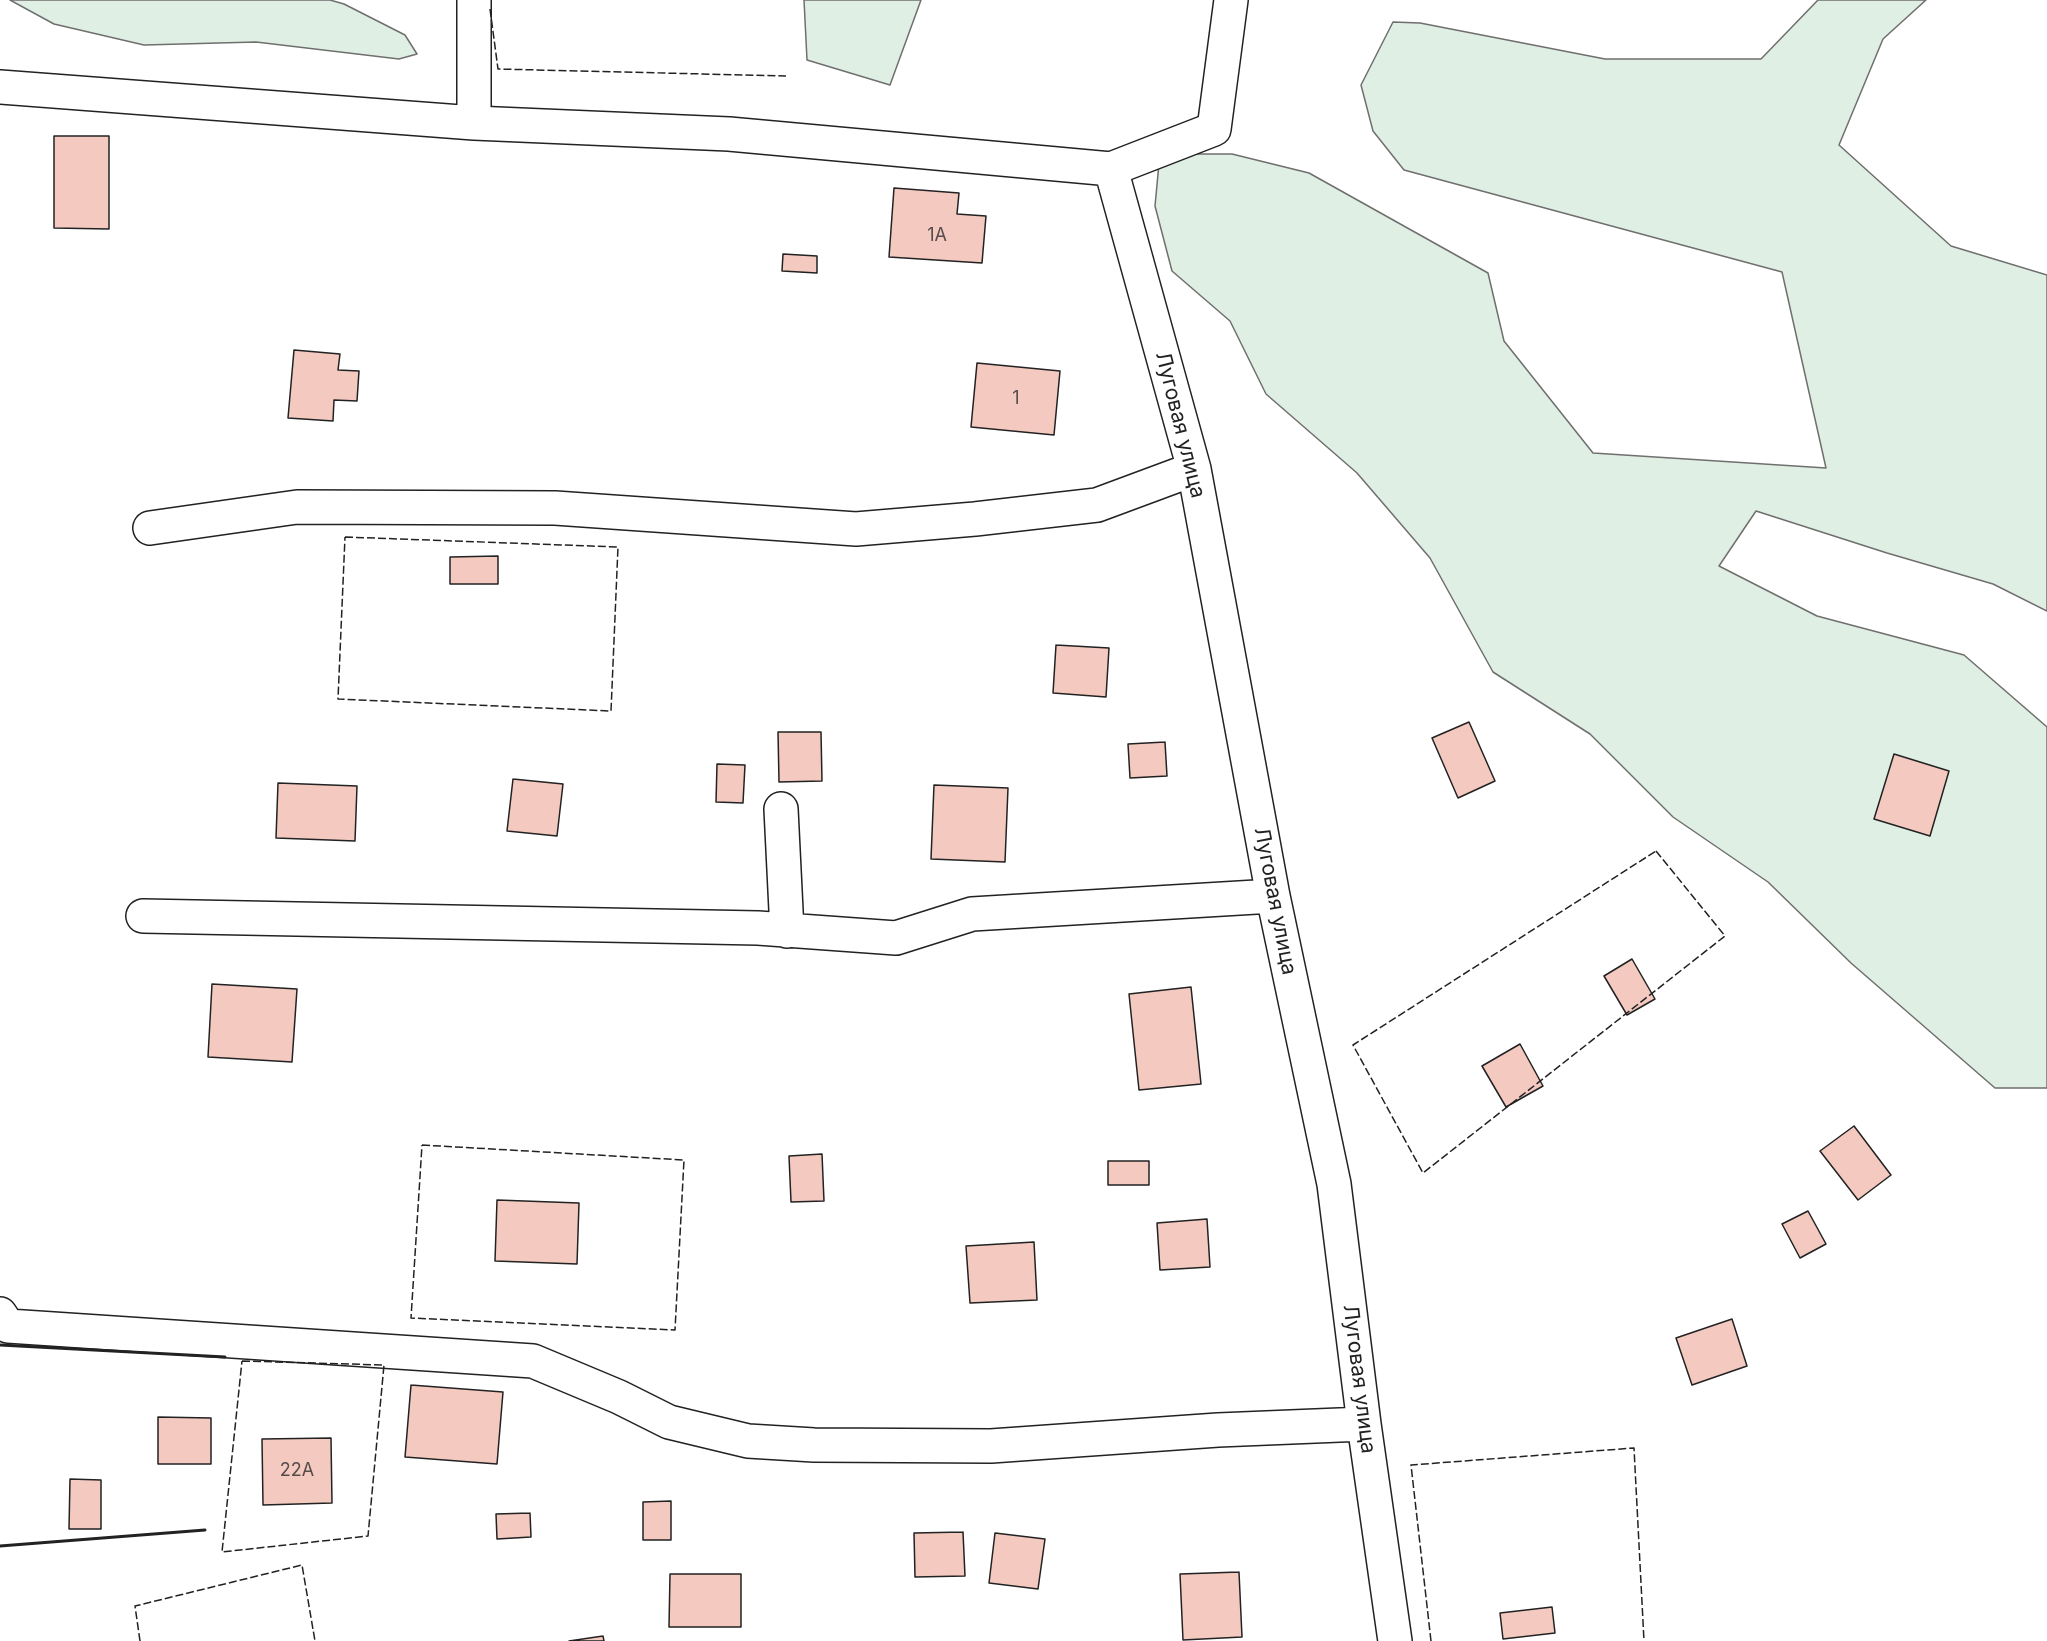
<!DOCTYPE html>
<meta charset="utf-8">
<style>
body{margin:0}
canvas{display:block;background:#fff}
</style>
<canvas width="2047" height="1641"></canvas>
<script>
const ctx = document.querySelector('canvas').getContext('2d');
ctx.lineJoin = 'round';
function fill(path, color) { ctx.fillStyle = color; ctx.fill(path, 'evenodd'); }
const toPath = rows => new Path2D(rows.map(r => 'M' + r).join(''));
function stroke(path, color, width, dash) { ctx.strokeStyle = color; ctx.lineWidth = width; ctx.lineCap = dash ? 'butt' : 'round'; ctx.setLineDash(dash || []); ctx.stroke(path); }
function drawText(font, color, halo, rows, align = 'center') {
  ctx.font = font + ' Inter,sans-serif'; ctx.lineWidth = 4.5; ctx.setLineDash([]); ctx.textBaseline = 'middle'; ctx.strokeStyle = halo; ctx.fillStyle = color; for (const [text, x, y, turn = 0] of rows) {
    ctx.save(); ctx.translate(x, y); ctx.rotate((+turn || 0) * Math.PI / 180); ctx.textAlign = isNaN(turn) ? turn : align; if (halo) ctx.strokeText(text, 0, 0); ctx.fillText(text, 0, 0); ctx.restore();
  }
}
const green = toPath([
 [10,0,330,0,344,4,405,35,417,54,399,59,256,42,144,45,54,24,10,0],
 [804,0,921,0,890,85,807,60,804,0],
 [1818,0,1926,0,1883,39,1839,145,1951,246,2047,275,2047,611,1993,584,1887,553,1756,511,1719,566,1817,616,1964,655,2047,727,2047,1088,1995,1088,1851,963,1768,882,1673,817,1590,734,1493,672,1430,558,1357,473,1266,394,1230,321,1172,271,1155,206,1159,163,1195,154,1232,154,1309,173,1488,273,1504,341,1593,453,1826,468,1782,272,1404,170,1373,131,1361,85,1393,22,1420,23,1605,59,1761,59,1818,0]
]);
const building = toPath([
 [54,136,109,136,109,229,54,228,54,136],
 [894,188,959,193,957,214,986,216,982,263,889,257,894,188],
 [783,254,817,256,817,273,782,271,783,254],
 [294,350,340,354,338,370,359,371,357,401,334,400,333,421,288,418,294,350],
 [977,363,1060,371,1054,435,971,427,977,363],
 [498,556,498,584,450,584,450,557,498,556],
 [1056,645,1109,648,1106,697,1053,693,1056,645],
 [1469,722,1495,781,1458,798,1432,738,1469,722],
 [778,732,821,732,822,781,779,782,778,732],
 [1165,742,1167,776,1130,778,1128,744,1165,742],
 [1894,754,1949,771,1930,836,1874,819,1894,754],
 [717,764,745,765,743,803,716,802,717,764],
 [513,779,563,784,557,836,507,831,513,779],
 [278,783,357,786,355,841,276,838,278,783],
 [934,785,1008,788,1005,862,931,859,934,785],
 [1632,959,1655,999,1627,1015,1604,976,1632,959],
 [212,984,297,989,292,1062,208,1057,212,984],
 [1191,987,1201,1084,1139,1090,1129,994,1191,987],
 [1520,1044,1543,1086,1506,1107,1482,1066,1520,1044],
 [1854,1126,1891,1175,1858,1200,1820,1151,1854,1126],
 [822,1154,824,1201,791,1202,789,1156,822,1154],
 [1108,1161,1149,1161,1149,1185,1108,1185,1108,1161],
 [497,1200,579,1203,577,1264,495,1261,497,1200],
 [1808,1211,1826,1244,1800,1258,1782,1224,1808,1211],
 [1207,1219,1210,1267,1160,1270,1157,1223,1207,1219],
 [1034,1242,1037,1300,970,1303,966,1246,1034,1242],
 [1732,1319,1747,1366,1692,1385,1676,1338,1732,1319],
 [411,1385,503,1392,497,1464,405,1457,411,1385],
 [158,1417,211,1418,211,1464,158,1464,158,1417],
 [331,1438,332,1503,263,1505,262,1439,331,1438],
 [70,1479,101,1480,101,1529,69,1529,70,1479],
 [671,1501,671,1540,643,1540,643,1502,671,1501],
 [530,1513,531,1537,497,1539,496,1514,530,1513],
 [963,1532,965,1576,915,1577,914,1533,963,1532],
 [995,1533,1045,1539,1038,1589,989,1583,995,1533],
 [1239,1572,1242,1637,1183,1640,1180,1574,1239,1572],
 [670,1574,741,1574,741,1627,669,1627,670,1574],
 [1552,1607,1555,1633,1503,1639,1500,1613,1552,1607],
 [603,1636,604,1641,569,1641,603,1636]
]);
const minor = toPath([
 [0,87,474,123,729,134,1111,169,1214,129,1231,0],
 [474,123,474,0],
 [1111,169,1194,469,1273,896,1334,1184,1364,1424,1395,1641],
 [150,528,297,507,555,508,856,529,975,519,1097,505,1194,469],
 [781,809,787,931],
 [143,916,758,928,896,938,972,914,1273,896],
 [0,1314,8,1326,533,1361,619,1397,669,1422,748,1441,814,1445,991,1446,1218,1430,1364,1424]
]);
const fence = toPath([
 [490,9,498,69,786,76],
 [345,537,618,547,611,711,338,699,345,537],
 [1656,851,1725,936,1423,1173,1353,1045,1656,851],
 [422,1145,684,1160,675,1330,411,1318,422,1145],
 [242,1361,384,1365,368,1536,222,1552,242,1361],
 [140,1641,135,1606,302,1565,315,1641],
 [1431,1641,1411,1465,1634,1448,1644,1641]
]);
const wall = toPath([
 [0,1345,225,1357],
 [0,1546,205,1530]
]);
const numberNames = [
 ["1А",937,236],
 ["1",1016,399],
 ["22А",297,1471]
];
const streetNames = [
 ["Луговая улица",1180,425,76],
 ["Луговая улица",1275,901,79],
 ["Луговая улица",1359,1379,83]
];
fill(green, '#e0efe3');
stroke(green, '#6f6f6f', 1.5);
fill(building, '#f3c9c0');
stroke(building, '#222', 1.5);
stroke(minor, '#222', 36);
stroke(minor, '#fff', 33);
stroke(fence, '#222', 1.5, [8, 3]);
stroke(wall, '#222', 3);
drawText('18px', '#564c4a', null, numberNames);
drawText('21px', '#222', '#fff', streetNames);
</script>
